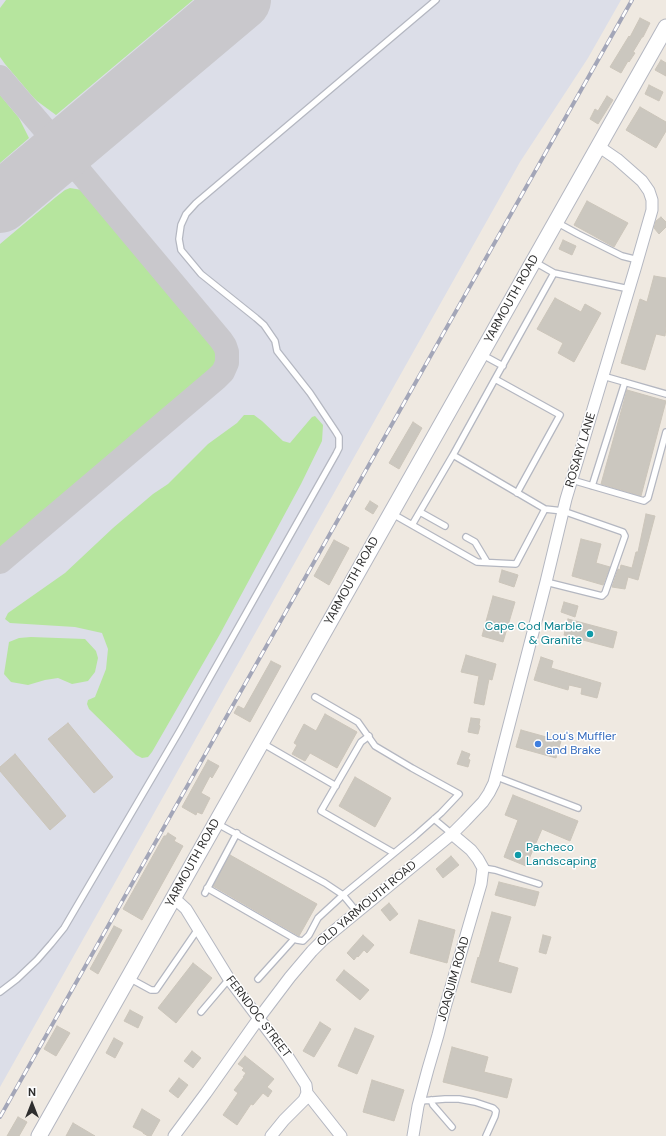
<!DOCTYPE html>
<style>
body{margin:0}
#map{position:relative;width:666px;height:1136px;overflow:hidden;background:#efe9e1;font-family:"DM Sans",sans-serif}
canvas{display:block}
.north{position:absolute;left:12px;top:1084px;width:40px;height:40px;-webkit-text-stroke:3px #fff;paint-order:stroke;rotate:0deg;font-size:11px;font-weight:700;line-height:16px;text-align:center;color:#2e2e2e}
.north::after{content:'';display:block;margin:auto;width:14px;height:18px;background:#2e2e2e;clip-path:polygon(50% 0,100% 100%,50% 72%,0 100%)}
</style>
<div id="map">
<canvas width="666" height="1136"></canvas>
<div class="north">N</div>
</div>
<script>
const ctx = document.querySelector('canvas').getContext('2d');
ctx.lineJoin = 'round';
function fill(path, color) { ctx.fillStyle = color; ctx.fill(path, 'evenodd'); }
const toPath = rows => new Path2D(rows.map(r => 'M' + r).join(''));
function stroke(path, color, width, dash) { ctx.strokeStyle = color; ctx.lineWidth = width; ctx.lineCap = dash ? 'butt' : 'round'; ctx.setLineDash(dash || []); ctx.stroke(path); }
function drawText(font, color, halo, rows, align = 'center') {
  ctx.font = font + ' "DM Sans",sans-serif'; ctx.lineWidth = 3; ctx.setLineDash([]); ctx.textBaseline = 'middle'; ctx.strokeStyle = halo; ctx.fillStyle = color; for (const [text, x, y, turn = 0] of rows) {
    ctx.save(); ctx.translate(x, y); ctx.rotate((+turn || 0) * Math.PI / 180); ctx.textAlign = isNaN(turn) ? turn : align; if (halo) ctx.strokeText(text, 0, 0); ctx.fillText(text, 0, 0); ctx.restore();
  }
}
const airport = toPath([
 [0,0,621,0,588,58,520,162,0,1087]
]);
const green = toPath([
 [6,0,193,0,56,115,37,101,33,97,5,64,0,57,0,8],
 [0,95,19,118,29,138,0,163],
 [70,188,82,190,96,204,215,344,219,352,219,359,216,367,206,378,0,551,0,244,56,197,65,190],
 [244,415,254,415,262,421,283,441,290,443,312,417,315,416,323,425,322,441,301,484,220,634,152,752,148,757,142,758,136,755,89,709,87,704,88,700,95,697,106,669,108,649,102,633,75,627,10,623,5,619,8,613,65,573,113,528,153,494,168,484,208,444,237,423],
 [31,637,85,639,96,651,98,658,95,672,88,681,72,684,58,678,45,680,28,685,11,682,4,674,9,642,19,638]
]);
const taxiway = toPath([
 [0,77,47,132,54,137,65,139,71,138,83,133],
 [43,167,58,165,63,165,72,167,81,173],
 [0,562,217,378,223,372,227,363,227,352,225,346,221,340,81,173,77,165,76,153,77,147,83,133]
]);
const runway = toPath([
 [0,203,241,0]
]);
const building = toPath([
 [640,18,650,23,643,37,642,37,633,52,635,53,629,62,628,61,621,73,610,67,629,36,630,37,640,18],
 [661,60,666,63,666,76,655,70,661,60],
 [649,85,663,92,659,101,645,94,649,85],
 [607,96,613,100,598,124,590,119,595,109,598,111,607,96],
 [640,107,666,122,666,131,656,148,626,130,640,107],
 [587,201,628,223,614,247,574,225,587,201],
 [661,217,666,222,666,227,659,234,654,228,656,221,661,217],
 [563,240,576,246,572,255,559,249,563,240],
 [654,276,666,278,666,327,665,336,656,334,645,370,621,363,640,299,647,302,654,276],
 [555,298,581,312,585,304,601,313,574,362,558,353,563,343,537,329,555,298],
 [627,390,666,401,641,496,601,484,627,390],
 [413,422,422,428,399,469,389,463,413,422],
 [370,501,378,506,373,514,365,509,370,501],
 [646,514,655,516,638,580,628,577,625,589,612,587,618,569,620,570,621,565,632,568,636,552,638,552,646,514],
 [581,539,601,544,596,563,610,567,603,585,572,576,581,539],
 [334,540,349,548,329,585,314,576,334,540],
 [502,570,518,575,514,587,499,582,502,570],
 [493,596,515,602,503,642,482,636,493,596],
 [564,602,578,606,575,617,561,612,564,602],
 [568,619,617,632,613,648,564,635,568,619],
 [466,655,496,664,492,680,489,679,484,705,474,703,479,676,461,672,466,655],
 [541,657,553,661,551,668,601,683,597,698,581,694,582,688,569,685,568,690,534,680,541,657],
 [271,661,281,666,250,722,234,713,238,706,244,709,271,661],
 [325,714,357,732,337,768,310,753,305,761,292,754,297,745,294,743,304,724,316,731,325,714],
 [471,718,480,719,479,725,480,726,478,734,468,732,471,718],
 [68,723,113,777,94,793,48,739,68,723],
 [521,730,561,741,556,758,516,747,521,730],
 [462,751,470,754,468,759,470,760,468,767,457,764,462,751],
 [15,754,66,816,50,830,0,771,0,767,15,754],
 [208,760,219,766,212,778,210,776,201,793,210,798,202,814,197,812,196,815,182,807,208,760],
 [355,777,391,798,375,827,339,806,355,777],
 [513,795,578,821,570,841,542,829,526,866,504,857,518,820,505,815,513,795],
 [168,833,176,838,174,841,183,846,142,920,123,909,164,836,166,836,168,833],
 [230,855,317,904,299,936,213,886,230,855],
 [451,856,459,865,443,878,436,869,451,856],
 [499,882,539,892,535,906,495,895,499,882],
 [389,903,398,914,390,921,381,910,389,903],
 [492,912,511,917,498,962,518,968,511,993,471,982,478,957,479,958,492,912],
 [419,920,455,930,447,963,410,953,419,920],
 [114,926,122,930,98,974,90,969,114,926],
 [363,935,374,945,367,953,364,950,358,957,357,956,354,960,347,953,363,935],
 [543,935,551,937,546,954,539,952,543,935],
 [193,963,212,978,176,1023,158,1008,193,963],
 [344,970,369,990,360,1000,336,980,344,970],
 [130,1010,143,1017,138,1028,124,1021,130,1010],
 [320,1022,331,1029,314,1057,303,1051,320,1022],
 [57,1026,70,1033,56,1056,44,1049,57,1026],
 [355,1028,374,1036,357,1074,338,1066,355,1028],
 [114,1038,123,1043,115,1058,106,1053,114,1038],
 [452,1047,488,1057,484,1072,512,1079,507,1098,443,1082,452,1047],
 [192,1051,201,1058,193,1068,184,1061,192,1051],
 [245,1056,274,1079,267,1087,272,1091,268,1097,263,1093,253,1105,251,1104,237,1125,223,1115,238,1093,234,1090,244,1077,243,1077,246,1073,242,1070,244,1068,238,1064,245,1056],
 [179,1078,188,1085,178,1098,169,1091,179,1078],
 [372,1080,404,1090,394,1121,363,1112,372,1080],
 [142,1109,160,1120,151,1136,148,1136,143,1133,143,1132,133,1127,142,1109],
 [18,1117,27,1122,19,1136,7,1136,18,1117],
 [73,1123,95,1136,66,1136,73,1123]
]);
const service = toPath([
 [556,222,578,234,622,256,638,260],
 [533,261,554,273,629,289],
 [481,354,503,366],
 [603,376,666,394],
 [495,379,554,273],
 [453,455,495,379,560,415,517,493],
 [572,480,644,501,648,498,666,432],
 [592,486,625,382],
 [545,509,563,511,623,532,625,536,605,593,602,596,546,582],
 [420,512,445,526],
 [391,513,477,562,516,564,545,509,453,455,412,525],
 [466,537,475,542,487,562],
 [369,736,361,742,321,811,394,853],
 [262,743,336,786],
 [497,777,578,808],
 [434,819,452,834],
 [216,823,325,883,343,895,357,912],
 [483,868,495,870,539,884],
 [207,888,297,940,303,941,309,935,318,918,343,895,415,836,441,813,459,794,412,768,375,746,358,722,315,697],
 [205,893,237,833],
 [129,978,151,990,156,990,198,929],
 [258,979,294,939],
 [0,992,17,979,37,960,51,944,64,928,179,732,336,454,339,448,339,437,336,432,310,393,277,351,275,341,264,325,256,318,201,274,181,250,179,239,181,225,186,214,196,203,436,0],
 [201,1012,229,979],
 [431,1100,433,1105,452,1127],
 [420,1101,445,1099,459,1099,475,1102,493,1108,496,1111,495,1116,486,1136]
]);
const minor = toPath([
 [174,898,186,909,229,979,288,1057,306,1085,307,1093,341,1136],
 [174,1136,206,1093,259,1018,290,977,312,951,323,940,452,834,465,821,483,802,489,793,494,783,546,582,566,499,635,269,652,210,652,200,649,191,642,181,617,159,598,146],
 [271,1136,284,1120,304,1100,307,1093],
 [413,1136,418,1106,428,1069,438,1035,444,1011,481,884,483,868,478,859,471,850,452,834]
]);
const secondary = toPath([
 [39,1136,666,27]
]);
const rail = toPath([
 [0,1117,632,0]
]);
const markers = [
 [590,634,4,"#0f9aa8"],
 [538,744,4,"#3f7fe0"],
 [518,855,4,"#0f9aa8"]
];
const streetNames = [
 ["YARMOUTH ROAD",512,299,-61],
 ["ROSARY LANE",581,450,-73],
 ["YARMOUTH ROAD",352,581,-61],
 ["YARMOUTH ROAD",193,863,-61],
 ["OLD YARMOUTH ROAD",367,904,-40],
 ["JOAQUIM ROAD",454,979,-74],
 ["FERNDOC STREET",258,1017,53]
];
const cultureNames = [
 ["Cape Cod Marble",582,627],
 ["& Granite",582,641],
 ["Pacheco",526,848,"left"],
 ["Landscaping",526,862,"left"]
];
const shopNames = [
 ["Lou's Muffler",546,737],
 ["and Brake",546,751]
];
fill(airport, '#dcdee8');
fill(green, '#b6e59e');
stroke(taxiway, '#c9c8cc', 24);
stroke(runway, '#c9c8cc', 60);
fill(building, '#cbc7bf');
stroke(building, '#cbc5ba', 1);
stroke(service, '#b4b7c1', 8);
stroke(minor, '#b4b7c1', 13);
stroke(secondary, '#b4b7c1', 17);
stroke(service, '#fff', 5.5);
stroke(minor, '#fff', 11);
stroke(secondary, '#fff', 15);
stroke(rail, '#a3a6b8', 4);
stroke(rail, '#fff', 2.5, [8]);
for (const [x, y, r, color] of markers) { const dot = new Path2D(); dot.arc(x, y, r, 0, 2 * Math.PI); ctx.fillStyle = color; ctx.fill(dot); stroke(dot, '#fff', 1.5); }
drawText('12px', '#2e2e2e', '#fff', streetNames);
drawText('12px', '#0d838f', '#fff', cultureNames, 'right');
drawText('12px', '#366cbe', '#fff', shopNames, 'left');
</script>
